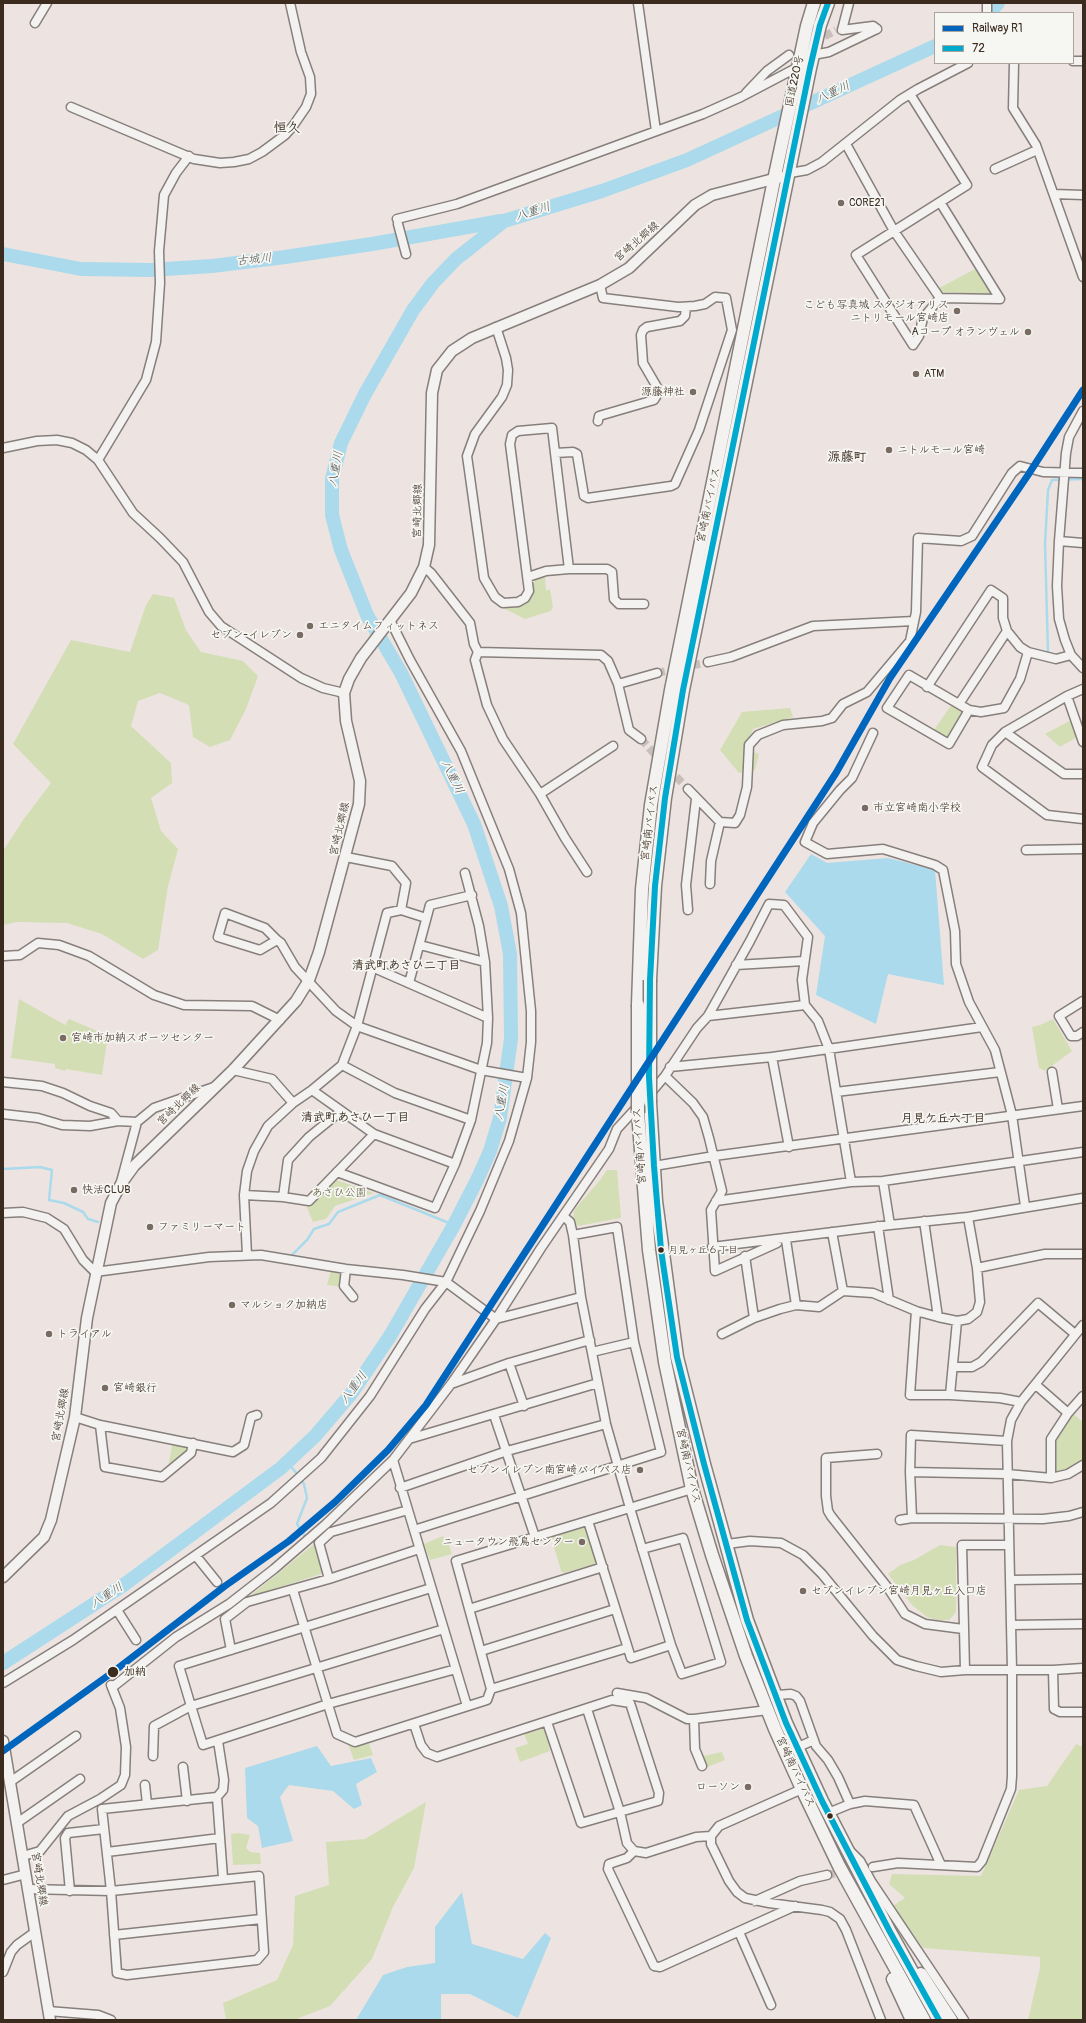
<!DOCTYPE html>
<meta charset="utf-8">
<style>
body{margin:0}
#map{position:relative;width:1086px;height:2023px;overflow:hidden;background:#ede4e1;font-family:Pangolin,sans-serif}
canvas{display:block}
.frame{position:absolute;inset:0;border:4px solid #3b2a1e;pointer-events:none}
.legend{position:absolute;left:934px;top:12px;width:140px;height:52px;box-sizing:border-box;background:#f6f6f2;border:1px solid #aba49d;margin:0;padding:5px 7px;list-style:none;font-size:12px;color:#3b2a1e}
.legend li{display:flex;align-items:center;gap:8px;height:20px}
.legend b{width:20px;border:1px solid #aba49d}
</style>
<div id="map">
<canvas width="1086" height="2023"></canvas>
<div class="frame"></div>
<ul class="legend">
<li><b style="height:5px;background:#0065bd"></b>Railway R1</li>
<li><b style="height:5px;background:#00a9ce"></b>72</li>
</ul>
</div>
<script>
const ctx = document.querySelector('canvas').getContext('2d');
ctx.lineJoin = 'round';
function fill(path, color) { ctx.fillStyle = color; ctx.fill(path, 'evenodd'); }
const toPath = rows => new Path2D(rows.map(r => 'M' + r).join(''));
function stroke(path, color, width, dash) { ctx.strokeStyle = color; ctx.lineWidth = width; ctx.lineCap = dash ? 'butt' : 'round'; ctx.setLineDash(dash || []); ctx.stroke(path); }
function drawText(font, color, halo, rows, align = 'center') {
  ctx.font = font + ' Pangolin,"Klee One",sans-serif'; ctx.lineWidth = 3.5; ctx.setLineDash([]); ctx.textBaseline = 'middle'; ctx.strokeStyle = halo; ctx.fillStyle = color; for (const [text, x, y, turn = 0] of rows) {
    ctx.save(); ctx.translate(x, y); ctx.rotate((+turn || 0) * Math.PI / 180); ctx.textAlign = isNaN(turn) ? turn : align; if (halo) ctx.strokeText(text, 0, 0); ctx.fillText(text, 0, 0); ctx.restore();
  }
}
const green = toPath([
 [975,269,994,294,942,292,939,288],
 [545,577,546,591,550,589,553,607,551,611,525,619,501,607,511,606,530,597,535,578],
 [153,594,174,598,186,630,201,652,243,661,258,676,246,709,230,740,210,747,193,737,189,705,160,693,138,701,131,726,171,763,172,783,151,798,161,831,178,849,168,886,158,950,143,959,102,934,67,923,17,922,3,925,3,851,23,820,51,783,13,744,71,640,130,652,146,605],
 [952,704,964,712,948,738,934,730],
 [790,708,793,717,753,729,745,749,759,754,755,770,739,773,720,750,742,712],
 [1071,720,1077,737,1060,747,1045,734],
 [19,999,65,1025,69,1019,109,1036,116,1041,107,1041,102,1075,66,1069,65,1071,55,1068,55,1064,11,1058],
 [1053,1019,1072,1051,1045,1071,1039,1068,1032,1027,1040,1025],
 [607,1170,617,1170,621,1218,578,1226,575,1223,573,1216,575,1209,600,1180],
 [336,1180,374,1193,335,1206,326,1219,313,1222,306,1205],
 [331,1270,344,1273,342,1287,327,1285],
 [1072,1413,1083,1422,1083,1460,1074,1467,1058,1473,1054,1470,1054,1440],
 [173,1441,186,1444,189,1448,187,1452,168,1467],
 [585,1526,588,1528,597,1561,595,1564,564,1573,561,1571,552,1540,553,1537],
 [443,1536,449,1545,452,1554,430,1560,424,1544],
 [314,1544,324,1573,249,1597],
 [940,1545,956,1547,956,1612,949,1620,937,1620,927,1617,913,1606,888,1574,900,1565,914,1560],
 [543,1727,546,1730,550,1751,520,1762,515,1748,528,1744,524,1733],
 [369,1743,373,1755,354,1760,348,1744,354,1746],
 [1076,1744,1083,1747,1083,2020,1028,2020,1040,1968,1040,1957,923,1948,893,1906,905,1898,889,1884,892,1874,981,1876,1019,1790,1047,1786],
 [722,1752,725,1760,707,1767,703,1756],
 [426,1802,414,1868,393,1907,372,1959,330,2006,294,2020,226,2020,223,2003,277,1980,293,1945,295,1896,329,1885,326,1842,365,1839],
 [239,1833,250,1835,246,1848,250,1852,260,1853,261,1864,233,1865,231,1834]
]);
const water = toPath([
 [811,854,827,863,888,858,935,870,944,985,888,974,876,1024,816,995,825,936,785,892],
 [317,1746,331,1766,371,1758,377,1772,356,1784,362,1805,354,1809,333,1791,289,1785,280,1797,293,1841,262,1848,258,1826,247,1818,245,1768],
 [462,1892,472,1944,523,1959,545,1933,551,1938,518,2018,470,1994,441,1994,441,2020,356,2020,383,1975,407,1967,435,1963,435,1927]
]);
const stream = toPath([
 [1048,653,1045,544,1048,490,1052,480,1083,479],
 [3,1169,40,1167,52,1170,49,1200,64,1203,83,1212,88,1219,98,1222],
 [292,1255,307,1240,314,1229,329,1224,338,1212,380,1195,454,1225],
 [288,1462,304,1484,307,1498,297,1524,305,1536]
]);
const river = toPath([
 [989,13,998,3],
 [3,254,81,269,151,270,212,266,285,257,372,244,501,221],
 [3,1663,125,1584,281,1468,315,1436,351,1394,390,1336,454,1225,478,1178,490,1151,500,1118,511,1039,510,954,501,906,474,824,401,673,367,615,341,550,332,515,332,479,341,443,365,394,413,310,433,283,456,259,504,221,602,191,687,160,935,46]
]);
const minorTunnel = toPath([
 [814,42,836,30],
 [657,673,708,662],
 [641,739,660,760],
 [668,768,688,789],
 [827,1875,873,1867]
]);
const minor = toPath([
 [638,3,656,131],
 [849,3,842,30,873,26,877,29],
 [987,13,987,3],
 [35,23,47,3],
 [813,55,829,52,877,29],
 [1073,61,1083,61],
 [1014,63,1013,108,1036,145,1083,277],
 [746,93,767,71,789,55],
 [910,94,967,185,856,255,913,345,919,336,923,318,940,298],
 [71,107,194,159,220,163,234,162,249,159,262,152,285,135,293,126,306,107,311,94,310,77,301,52,290,3],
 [846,144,894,231,940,298,1000,299,940,202],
 [995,169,1037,150],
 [790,173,807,170,822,162,900,100,918,89,968,63],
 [1054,194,1083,195],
 [397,219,457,204,703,114,741,97,798,67],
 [398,224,406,254],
 [496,327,506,358,508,370,507,385,502,397,475,434,467,456,469,470,484,578,495,597,503,603,518,602,525,598,529,591,510,444,512,435,518,431,552,428,569,569,546,571,528,577],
 [1083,411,1069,437,1066,453,1059,541,1057,586,1059,619,1065,640,1071,655,1083,668],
 [598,421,599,416,654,400,657,395,657,387,643,363,641,335,643,330,647,327,680,321,685,316,686,307],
 [3,448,37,441,57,440,72,443,86,450,98,460,133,513,160,538,183,562,209,612,221,626,301,678,323,688,344,693],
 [555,453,573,452,577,454,584,496,588,498,671,486,675,484,699,430,732,330,726,298,715,297,705,304,695,306,678,307,603,298,600,285],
 [98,460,146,380,156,342,160,283,159,251,164,195,176,173,189,156],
 [1059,541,1083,543],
 [424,567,431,573,470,623,474,644,478,652,475,660,487,705,503,739,540,794,565,838,587,872],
 [569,569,607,569,612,572,614,599,619,604,644,604],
 [478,652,601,655,608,661,618,684,629,730,641,739],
 [708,662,731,657,813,626,914,621],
 [618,684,657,673],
 [927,687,991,590,1003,598,1003,618,1007,631,1020,647,1028,652,1056,659,1071,655],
 [1083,689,1067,696,1005,732,992,745,982,767,1047,815,1083,819],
 [1067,696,1083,742],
 [959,704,1007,631],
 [969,710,949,744,887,708,909,675,969,710,981,712,1004,708,1020,679,1028,652],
 [1005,732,1064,774,1083,774],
 [873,733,852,778,840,790,813,823,805,842,827,854,883,849,935,865,943,870,955,931,956,964,969,1002,995,1050,1012,1115,1025,1206],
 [688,789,720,822,735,823,740,815,747,787,749,745,758,735,783,725,822,721,832,718,843,704,867,692,910,641,916,612,918,538,961,541,972,536,1012,473,1020,466,1043,472,1083,473],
 [540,794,613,746],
 [1026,850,1083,849],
 [346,857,392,866,406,883,401,910],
 [710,884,711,861,720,822],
 [688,910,686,885,696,799],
 [277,940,260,950,218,937,225,913,265,928,277,940,281,943,295,967,336,1011,357,1026,481,1070,527,1078],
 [420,945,485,962],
 [4,956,20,955,38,943,59,945,89,956,154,995,184,1005,252,1006,280,1020],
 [736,965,804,961],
 [372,967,488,1018],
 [409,983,430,905,472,895],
 [1083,1001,1059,1016,1071,1036,1077,1036,1083,1032],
 [708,1016,805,1005],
 [772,1057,789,1147],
 [342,1065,395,1093,471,1120],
 [670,1067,772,1057,982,1027],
 [233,1070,272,1079,293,1103],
 [1052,1072,1058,1109],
 [665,1076,693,1103,703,1117,709,1138,722,1191,711,1210,715,1271,777,1243],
 [3,1082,42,1086,63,1093,90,1106,111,1113,118,1121],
 [312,1090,374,1134,455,1164],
 [836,1092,1000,1072],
 [649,1095,665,1076,697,1028,708,1016,750,941,769,904,784,905,808,937,802,980,805,1005,818,1021,829,1049,851,1182],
 [3,1114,38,1118,62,1125,90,1126,118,1121,137,1122],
 [654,1166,714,1156,1083,1106],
 [337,1172,435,1208,455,1164,471,1120,487,1043,488,1018,485,962,479,926,465,873],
 [883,1181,890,1225],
 [121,1182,137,1122,154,1108,214,1087],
 [244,1195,283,1197,309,1201,374,1134],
 [283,1197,288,1160,309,1137,341,1111],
 [716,1201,851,1182,883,1181,1083,1152],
 [3,1213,23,1212,47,1218,64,1229,83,1260,95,1272,209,1257,261,1255,346,1269,403,1275,446,1282,496,1319],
 [563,1216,570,1222,573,1235,581,1297,606,1424,630,1508,671,1645,682,1674,721,1662,683,1538,642,1549],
 [924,1221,938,1317],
 [878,1226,889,1300],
 [832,1232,843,1291],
 [786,1240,796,1305],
 [712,1247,890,1225,968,1217,1083,1198],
 [247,1255,244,1195,247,1171,254,1151,268,1126,293,1103,312,1090,342,1065,357,1026,387,913,401,910,426,918],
 [745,1256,754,1318],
 [977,1268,1045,1254,1083,1254],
 [346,1269,344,1286,353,1297],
 [916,1311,910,1395,950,1395,1000,1398,1021,1402],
 [496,1319,581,1297],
 [722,1334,754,1318,780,1309,796,1305,819,1307,843,1291,873,1293,916,1311,938,1317,957,1321,968,1319,977,1312,980,1302,977,1268,968,1217],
 [592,1352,634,1342],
 [509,1363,524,1406],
 [953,1367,972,1367,981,1362,1038,1303,1075,1334],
 [451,1384,509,1363,590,1340],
 [1036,1385,1068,1413,1083,1396],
 [950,1395,957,1321],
 [494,1415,535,1537],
 [75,1417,100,1425,233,1452,244,1445,251,1417,257,1415],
 [100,1425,105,1467,162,1477,191,1453,193,1443],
 [409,1439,598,1383],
 [877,1454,826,1458,826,1496,828,1511,831,1516,888,1588,905,1614,925,1624,963,1629],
 [393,1460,467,1706],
 [910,1472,1007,1474,1051,1478,1068,1474,1083,1465],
 [1051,1478,1051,1439,1068,1413],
 [400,1488,507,1451,606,1424],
 [912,1518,910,1472,911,1435,1007,1441],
 [900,1520,912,1518,1043,1519,1069,1516,1083,1512],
 [588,1521,631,1658,671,1645],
 [414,1530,661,1452,634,1342,617,1227,573,1235],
 [727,1544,750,1541,781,1543,803,1555,822,1574,873,1636,897,1660,916,1666,941,1672,965,1670,1053,1670,1083,1668],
 [196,1556,217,1582],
 [329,1579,319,1543,331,1532,408,1510],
 [1011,1580,1083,1579],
 [431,1588,179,1666,191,1706,203,1745,328,1704,456,1669],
 [293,1590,337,1734,355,1742,487,1700,491,1689,456,1561,692,1489],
 [469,1609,603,1567],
 [117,1610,136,1640],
 [1011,1625,1083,1624],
 [231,1650,225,1619,247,1602,329,1579,419,1549],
 [481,1651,615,1609],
 [965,1670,962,1545,1009,1545],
 [1053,1670,1054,1709,1060,1712,1083,1712],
 [3,1683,73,1640,271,1503,321,1458,370,1396,425,1309,446,1282,480,1211,509,1141,527,1078,531,1042,531,1011,521,913,509,869,461,751,410,660,390,620],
 [491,1689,627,1648],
 [617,1693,646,1698,687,1719,694,1719],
 [776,1695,791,1694,796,1696,800,1701,816,1746,828,1760,838,1777,850,1804],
 [587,1709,620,1812,627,1843,634,1851,646,1853,696,1837,711,1836],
 [414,1724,421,1745,427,1753,437,1757,612,1700,630,1703,659,1793,658,1801,581,1823,547,1722],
 [798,1747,814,1740],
 [153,1756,154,1726,191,1706,444,1629],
 [702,1766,695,1749,694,1719,768,1710],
 [183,1767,187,1801],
 [10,1782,76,1736],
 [145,1785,147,1804],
 [802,1789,719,1826,711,1836,711,1844,729,1881,737,1892,745,1898,769,1903,822,1910,830,1912,840,1919,846,1930,881,2020],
 [217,1797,223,1878],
 [828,1813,850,1804,865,1801,914,1805,941,1865],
 [17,1823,80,1779],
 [634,1851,627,1858,609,1864,608,1869,654,1966,660,1967,795,1906],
 [107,1852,220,1838],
 [851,1852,860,1861,871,1881,964,2020],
 [23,1856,40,1851,68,1816,100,1799,121,1785,125,1775,126,1747,120,1708,111,1685,114,1686,176,1637,229,1604,274,1569,326,1524,393,1460,451,1384,496,1319,541,1248,609,1149,617,1129,639,1105],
 [873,1867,898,1863,977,1867,982,1861,1011,1789,1012,1776,1012,1670,1007,1441,1011,1420,1021,1402,1083,1325],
 [3,1880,26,1874],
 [28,1889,111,1891,259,1876,264,1952,257,1960,127,1975,117,1973,111,1891,102,1809,217,1797,223,1790,224,1780,218,1741],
 [70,1891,65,1838,68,1833,104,1829],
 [755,1901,800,1881,827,1875],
 [739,1932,771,2005],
 [114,1935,261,1919],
 [3,1972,11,1952,17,1945,35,1932],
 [48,2011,98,2015,111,2020]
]);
const major = toPath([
 [3,1577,44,1537,51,1520,75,1417,87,1318,111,1203,121,1184,134,1166,233,1070,296,1001,309,980,319,952,359,804,360,781,346,721,344,693,349,679,361,658,411,593,424,567,429,545,432,393,437,370,452,351,472,338,600,285,629,268,695,205,712,195,781,177],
 [3,1741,50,2020]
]);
const highway = toPath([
 [650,980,655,886,665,798,683,690,810,68,820,25,828,3],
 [638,1005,642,889,651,805,671,690,774,180,807,26,814,3],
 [650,1102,656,1201,677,1357,704,1464,747,1620,786,1723,822,1801,890,1932,939,2020],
 [638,1113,649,1250,665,1362,692,1489,712,1555,746,1656,775,1729,802,1789,839,1866,924,2020],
 [921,1974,951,2020],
 [893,1979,912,2020]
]);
const highwayBridge = toPath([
 [650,980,650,1102],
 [638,1113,638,1005]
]);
const bus1 = toPath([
 [828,3,820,25,810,68,683,690,665,798,655,886,650,980,649,1077,654,1166,661,1250,677,1357,704,1464,747,1620,786,1723,822,1801,890,1932,939,2020]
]);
const rail1 = toPath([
 [3,1751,113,1672,225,1586,289,1541,335,1502,388,1450,426,1405,836,773,890,678,1028,475,1083,390]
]);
const markers = [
 [841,203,4,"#796b62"],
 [957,311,4,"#796b62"],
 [1028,332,4,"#796b62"],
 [916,374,4,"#796b62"],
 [693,392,4,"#796b62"],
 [889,450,4,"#796b62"],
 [310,626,4,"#796b62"],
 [300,635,4,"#796b62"],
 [865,808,4,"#796b62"],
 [63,1038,4,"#796b62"],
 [74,1190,4,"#796b62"],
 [150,1227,4,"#796b62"],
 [661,1250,3.5,"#3b2a1e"],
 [232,1305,4,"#796b62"],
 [49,1334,4,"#796b62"],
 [105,1388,4,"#796b62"],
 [640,1470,4,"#796b62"],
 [582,1542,4,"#796b62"],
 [803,1591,4,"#796b62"],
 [113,1672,6,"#3b2a1e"],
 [748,1787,4,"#796b62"],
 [830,1816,3.5,"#3b2a1e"]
];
const busNames = [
 ["月見ヶ丘６丁目",668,1250]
];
const streetNames = [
 ["国道220号",795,81,-78],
 ["宮崎北郷線",637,242,-41],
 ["宮崎南バイパス",709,505,-78],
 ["宮崎北郷線",418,511,-89],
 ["宮崎南バイパス",650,823,-83],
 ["宮崎北郷線",340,829,-77],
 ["宮崎北郷線",179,1105,-44],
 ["宮崎南バイパス",640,1146,-94],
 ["宮崎北郷線",61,1415,-80],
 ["宮崎南バイパス",688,1466,77],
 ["宮崎南バイパス",795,1772,65],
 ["宮崎北郷線",39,1879,81]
];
const poiNames = [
 ["CORE21",849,203],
 ["こども写真城 スタジオアリス",949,305,"right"],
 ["ニトリモール宮崎店",949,318,"right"],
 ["Aコープ オランヴェル",1020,332,"right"],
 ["ATM",924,374],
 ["源藤神社",685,392,"right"],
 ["ニトルモール宮崎",897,450],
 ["エニタイムフィットネス",318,626],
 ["セブン-イレブン",292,635,"right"],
 ["市立宮崎南小学校",873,808],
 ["宮崎市加納スポーツセンター",71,1038],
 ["快活CLUB",82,1190],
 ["ファミリーマート",158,1227],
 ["マルショク加納店",240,1305],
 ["トライアル",57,1334],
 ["宮崎銀行",113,1388],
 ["セブンイレブン南宮崎バイパス店",632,1470,"right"],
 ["ニュータウン飛鳥センター",574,1542,"right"],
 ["セブンイレブン宮崎月見ヶ丘入口店",811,1591],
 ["ローソン",740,1787,"right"]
];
const parkNames = [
 ["あさひ公園",339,1193]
];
const stopNames = [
 ["加納",124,1672]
];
const waterNames = [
 ["八重川",833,93,-25],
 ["八重川",533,212,-17],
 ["古城川",254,260,-6],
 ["八重川",336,469,-80],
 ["八重川",452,777,64],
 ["八重川",502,1102,-80],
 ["八重川",354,1388,-54],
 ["八重川",107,1596,-33]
];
const neighbourhoodNames = [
 ["清武町あさひ二丁目",406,966],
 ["清武町あさひ一丁目",355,1118],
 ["月見ケ丘六丁目",943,1119]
];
const quarterNames = [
 ["恒久",287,129],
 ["源藤町",847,458]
];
fill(green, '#d3deb5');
fill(water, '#aadaeb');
stroke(stream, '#aadaeb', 2.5);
stroke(river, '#aadaeb', 14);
stroke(minorTunnel, '#c9bfba', 8, [8, 4]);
stroke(minor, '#867f7b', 11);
stroke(major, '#867f7b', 13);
stroke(highway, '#867f7b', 15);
stroke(minor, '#f4f2f0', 8);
stroke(major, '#f4f2f0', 10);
stroke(highway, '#f4f2f0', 12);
stroke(highwayBridge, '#867f7b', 15, []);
stroke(highwayBridge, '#f4f2f0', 12);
stroke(bus1, '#00a9ce', 6);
stroke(rail1, '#0065bd', 7);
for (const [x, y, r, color] of markers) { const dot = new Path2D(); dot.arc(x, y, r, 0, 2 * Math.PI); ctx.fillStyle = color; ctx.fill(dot); stroke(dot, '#f6f6f2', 1.5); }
drawText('10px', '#3b2a1e', '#f6f6f2', busNames, 'left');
drawText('11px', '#3b2a1e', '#f6f6f2', streetNames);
drawText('11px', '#3b2a1e', '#f6f6f2', poiNames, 'left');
drawText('11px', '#5c563b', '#f6f6f2', parkNames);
drawText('bold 11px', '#3b2a1e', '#f6f6f2', stopNames, 'left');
drawText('italic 12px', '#505552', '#f6f6f2', waterNames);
drawText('bold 12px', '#3b2a1e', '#f6f6f2', neighbourhoodNames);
drawText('bold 13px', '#3b2a1e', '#f6f6f2', quarterNames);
</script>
